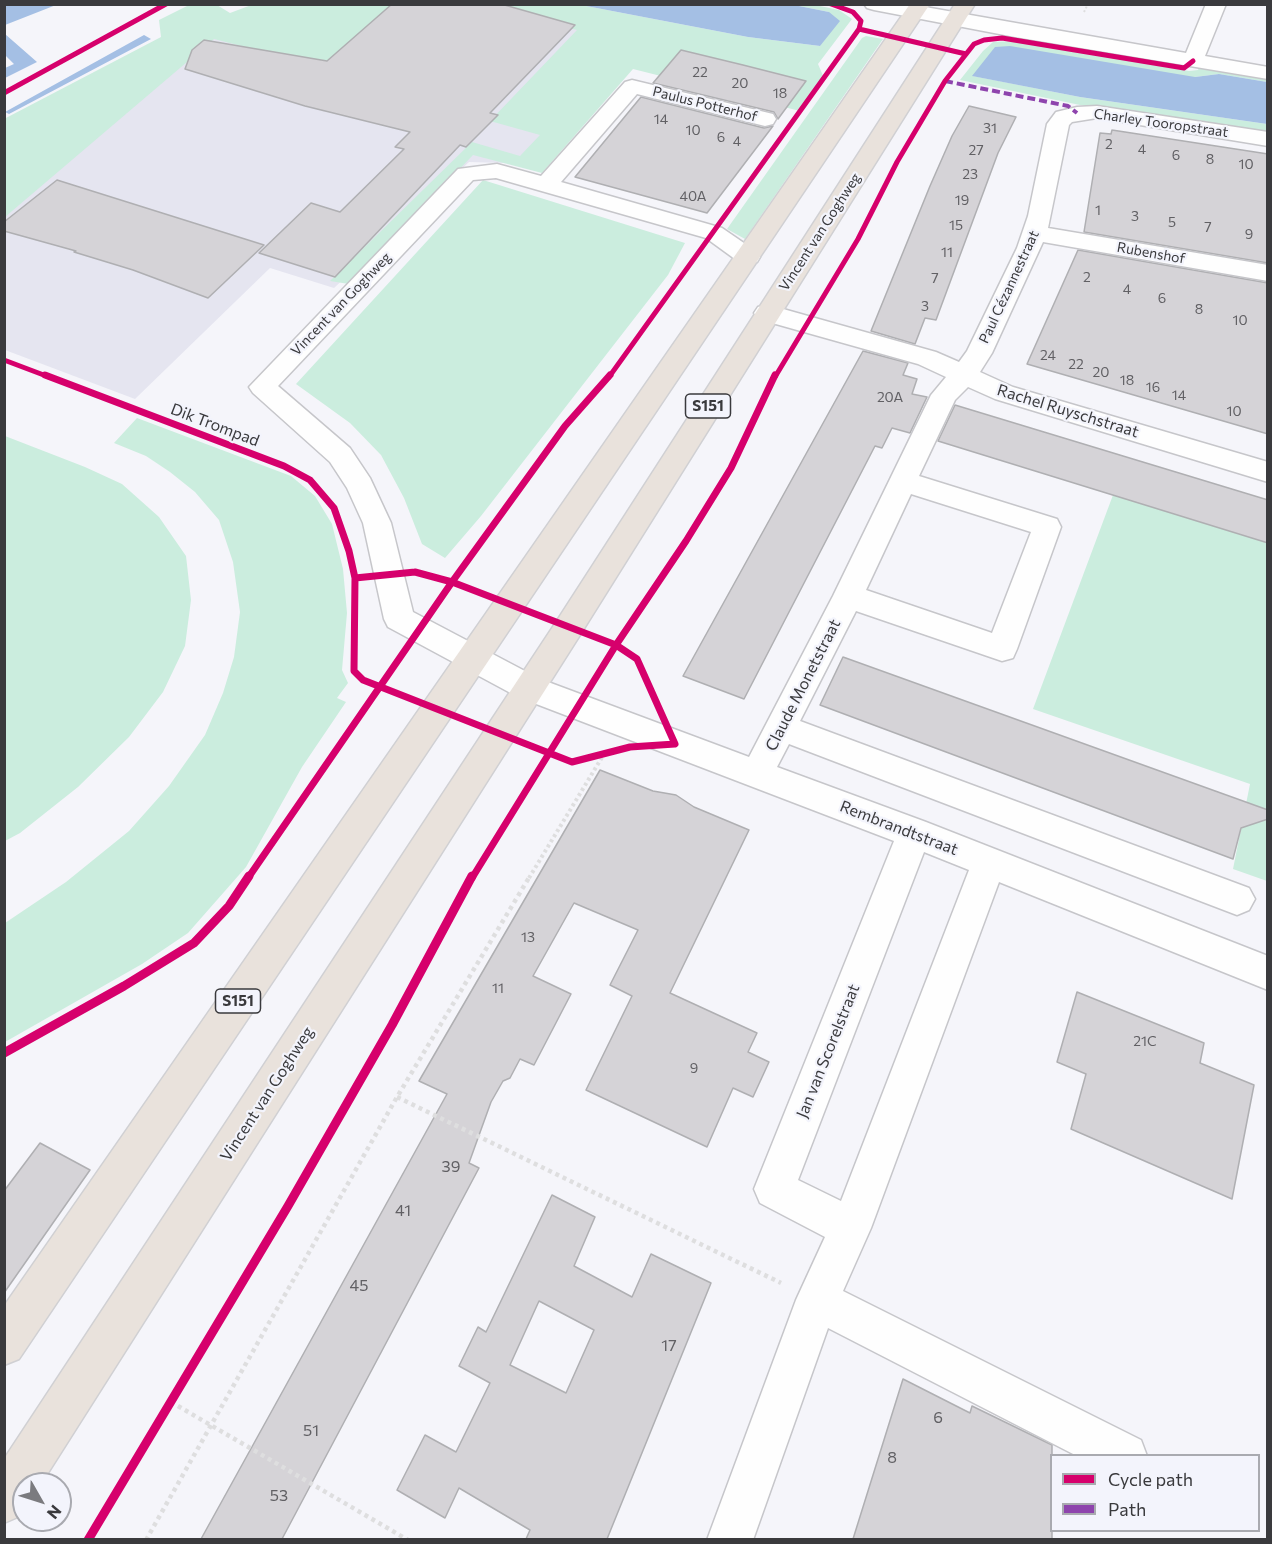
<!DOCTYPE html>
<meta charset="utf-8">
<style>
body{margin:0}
#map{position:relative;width:1272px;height:1544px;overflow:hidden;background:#f5f5fa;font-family:Commissioner,sans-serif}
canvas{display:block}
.frame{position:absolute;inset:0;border:6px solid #3a3a3d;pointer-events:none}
.legend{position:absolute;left:1050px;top:1454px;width:210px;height:78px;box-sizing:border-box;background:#f3f4fc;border:2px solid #a9aab0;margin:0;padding:8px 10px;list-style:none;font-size:18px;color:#3a3a3d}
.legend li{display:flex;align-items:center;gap:12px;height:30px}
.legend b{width:30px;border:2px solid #a9aab0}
.north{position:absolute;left:12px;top:1472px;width:60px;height:60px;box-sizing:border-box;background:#f3f4fc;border:2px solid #a9aab0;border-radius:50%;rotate:129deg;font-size:16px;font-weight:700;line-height:24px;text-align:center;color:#3a3a3d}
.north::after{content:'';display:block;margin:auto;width:21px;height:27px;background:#7b7b7f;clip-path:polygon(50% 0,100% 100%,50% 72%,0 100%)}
</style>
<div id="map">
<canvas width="1272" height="1544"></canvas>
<div class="frame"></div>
<ul class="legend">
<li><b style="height:8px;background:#d6006c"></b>Cycle path</li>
<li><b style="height:8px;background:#8e44ad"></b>Path</li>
</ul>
<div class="north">N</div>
</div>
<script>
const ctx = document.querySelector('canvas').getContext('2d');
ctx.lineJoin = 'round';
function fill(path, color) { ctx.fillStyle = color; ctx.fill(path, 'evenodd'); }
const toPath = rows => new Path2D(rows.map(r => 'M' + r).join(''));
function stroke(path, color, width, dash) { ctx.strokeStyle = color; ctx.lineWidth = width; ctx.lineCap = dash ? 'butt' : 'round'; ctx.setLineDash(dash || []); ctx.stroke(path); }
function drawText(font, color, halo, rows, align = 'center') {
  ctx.font = font + ' Commissioner,sans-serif'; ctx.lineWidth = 4.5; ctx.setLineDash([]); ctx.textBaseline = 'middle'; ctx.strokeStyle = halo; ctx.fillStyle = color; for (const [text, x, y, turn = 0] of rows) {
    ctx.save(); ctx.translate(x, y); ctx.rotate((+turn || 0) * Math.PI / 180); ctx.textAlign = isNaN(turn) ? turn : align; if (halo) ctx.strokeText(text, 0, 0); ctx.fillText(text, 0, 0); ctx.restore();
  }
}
const built = toPath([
 [379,4,586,24,537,164,469,162,334,288,270,268,135,399,5,350,4,184,200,28]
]);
const green = toPath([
 [254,4,581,5,748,37,820,46,829,12,794,5,815,5,839,10,852,19,818,64,824,78,800,111,633,69,542,173,473,155,349,284,330,281,472,142,520,156,540,135,490,121,577,30,538,20,454,100,214,39,5,217,4,119,161,37,159,20,189,5,217,5,230,13],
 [866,36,883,39,745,239,727,229,862,38],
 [1013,41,1189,71,1198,70,1199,67,1267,77,1267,82,1219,74,1195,77,973,76,1080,97,1267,124,1267,133,1080,105,960,80,983,51,993,42],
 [483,180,685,243,668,275,481,516,445,558,422,544,404,498,381,455,350,423,296,384],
 [137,418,291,476,315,496,332,524,343,569,347,613,342,670,348,683,337,698,346,702,302,767,246,867,188,933,142,964,5,1042,5,923,66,882,129,831,169,786,205,735,223,693,234,657,240,612,233,562,219,520,195,492,170,472,146,456,114,443],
 [5,436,85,467,122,484,159,517,186,556,191,600,185,646,163,692,129,737,78,787,20,833,5,841],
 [1113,495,1267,541,1267,881,1233,869,1250,784,1033,709]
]);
const water = toPath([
 [5,4,56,4,56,5,5,25],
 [581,5,794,5,829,12,840,21,820,46,748,37],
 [5,34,37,62,5,78,5,68,14,64,5,55],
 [144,35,151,39,9,114,5,112],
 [1010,46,1195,77,1219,74,1267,82,1267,124,1080,97,972,76,995,47]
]);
const building = toPath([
 [392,4,501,4,575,25,490,113,498,115,466,147,460,145,335,277,259,253,311,203,340,212,402,151,404,149,395,147,410,132,305,106,185,69,192,50,204,40,327,61,392,4],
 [681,50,743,65,806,81,778,119,774,112,653,83,681,50],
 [641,97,764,128,773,126,707,213,575,177,641,97],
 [969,106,1016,117,998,153,936,320,925,318,915,344,871,331,930,186,952,136,969,106],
 [1112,130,1268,154,1268,263,1084,232,1100,133,1111,134,1112,130],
 [57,180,264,245,208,298,133,270,74,252,76,251,4,231,4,222,57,180],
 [1078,250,1268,283,1268,434,1027,364,1078,250],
 [863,351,908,363,903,375,917,379,912,394,927,397,910,433,892,428,882,448,875,446,744,699,683,676,863,351],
 [955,405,1268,500,1268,543,938,441,955,405],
 [843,657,1268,810,1268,819,1241,828,1233,859,820,705,843,657],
 [600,770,653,791,676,795,694,807,749,830,670,993,757,1033,748,1052,769,1062,753,1097,733,1088,707,1147,586,1090,632,996,610,985,638,930,574,903,533,976,571,994,534,1065,520,1059,510,1078,503,1081,491,1102,469,1163,479,1168,282,1539,201,1539,447,1094,419,1081,600,770],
 [1077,992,1204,1043,1200,1063,1254,1085,1232,1199,1071,1129,1086,1074,1057,1062,1077,992],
 [40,1143,90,1170,4,1293,4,1191,40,1143],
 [552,1195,595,1217,574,1266,632,1297,651,1254,711,1283,607,1539,526,1539,530,1530,459,1488,445,1518,397,1490,425,1435,456,1452,490,1383,459,1366,478,1327,486,1332,552,1195],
 [539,1301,594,1330,566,1393,510,1365,539,1301],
 [903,1379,970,1413,972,1406,1052,1445,1052,1539,853,1539,903,1379]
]);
const pathFar2 = toPath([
 [1084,12,1088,4]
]);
const pathFar1 = toPath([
 [529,878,604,754]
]);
const path = toPath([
 [397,1097,781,1283],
 [171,1402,408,1540],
 [146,1540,397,1097,530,876]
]);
const minor = toPath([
 [864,4,908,4,1186,53,1206,4,1226,4,1205,56,1268,67,1268,79,1015,37,874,10,867,8,864,4],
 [632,80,773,114,776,119,773,124,765,126,637,94,561,182,722,228,757,252,760,257,757,262,748,264,739,262,706,238,496,178,473,180,278,386,350,448,370,478,391,523,413,612,540,679,749,757,833,596,931,395,946,377,918,364,758,319,754,313,758,307,767,305,776,307,936,352,959,362,967,351,1017,248,1028,216,1047,124,1056,112,1077,107,1097,106,1268,132,1268,146,1097,118,1072,122,1069,125,1048,228,1268,265,1268,281,1043,242,992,353,980,372,1013,387,1268,462,1268,482,995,399,968,387,955,400,919,476,1057,519,1061,527,1017,649,1013,658,1002,661,856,611,800,721,1249,888,1255,899,1249,910,1237,915,789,744,777,767,926,822,1268,956,1268,990,999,882,871,1228,843,1291,1141,1440,1147,1456,1077,1456,828,1328,753,1540,707,1540,796,1300,825,1237,760,1203,754,1189,894,841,518,697,388,627,384,619,363,523,347,488,330,462,253,393,249,387,458,169,497,164,541,176,625,82,632,80],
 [911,494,1031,532,992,633,866,590,911,494],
 [924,852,969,870,841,1201,798,1180,924,852]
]);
const major = toPath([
 [910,4,930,4,19,1359,4,1365,4,1306,910,4],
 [955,4,975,4,580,635,41,1484,24,1484,24,1510,20,1516,4,1523,4,1459,558,619,955,4]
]);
const quiet = toPath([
 [945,81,1068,106,1077,113]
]);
const cyclewayFar2 = toPath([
 [859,29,966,54],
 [4,93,166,4],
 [4,360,49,377],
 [609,377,859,29,861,21,853,12,831,4],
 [775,377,858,239,897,162,945,81,974,44,984,40,1002,38,1184,68,1193,61]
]);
const cyclewayFar1 = toPath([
 [45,375,284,466,310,480,334,508,349,551,355,578],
 [415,572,452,582,616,645,637,659,675,744,630,747,572,762,363,680,354,671,355,578,415,572],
 [248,878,452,582,565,426,610,375],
 [472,878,616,645,686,541,731,468,775,375]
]);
const cycleway = toPath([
 [4,1053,124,986,194,943,229,906,249,876],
 [88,1540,288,1206,392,1025,472,876]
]);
const numberNames = [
 ["22",700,72],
 ["20",740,83],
 ["18",780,93],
 ["14",661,119],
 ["31",990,128],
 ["10",693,130],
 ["6",721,137],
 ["4",737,141],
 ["2",1109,144],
 ["4",1142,149],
 ["27",976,150],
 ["6",1176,155],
 ["8",1210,159],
 ["10",1246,164],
 ["23",970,174],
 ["40A",693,196],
 ["19",962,200],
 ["1",1098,210],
 ["3",1135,216],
 ["5",1172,222],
 ["15",956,225],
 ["7",1208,227],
 ["9",1249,234],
 ["11",947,252],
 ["2",1087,277],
 ["7",935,278],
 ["4",1127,289],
 ["6",1162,298],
 ["3",925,306],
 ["8",1199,309],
 ["10",1240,320],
 ["24",1048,355],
 ["22",1076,364],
 ["20",1101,372],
 ["18",1127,380],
 ["16",1153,387],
 ["14",1179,395],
 ["20A",890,397],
 ["10",1234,411],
 ["13",528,937],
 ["11",498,988],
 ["21C",1145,1041],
 ["9",694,1068]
];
const farStreetnames = [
 ["Paulus Potterhof",705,104,14],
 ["Charley Tooropstraat",1161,123,8],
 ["Vincent van Goghweg",820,232,-57],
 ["Rubenshof",1151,253,10],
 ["Paul Cézannestraat",1009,287,-65],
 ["Vincent van Goghweg",341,304,-46]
];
const shields = [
 [708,406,45],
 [238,1001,45]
];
const shieldNames = [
 ["S151",708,406],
 ["S151",238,1001]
];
const streetNames = [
 ["Rachel Ruyschstraat",1068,411,17],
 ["Dik Trompad",215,425,21],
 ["Claude Monetstraat",803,685,-63],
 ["Rembrandtstraat",899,828,21],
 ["Jan van Scorelstraat",828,1051,-68],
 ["Vincent van Goghweg",267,1094,-57]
];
const nearNumbernames = [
 ["39",451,1167],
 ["41",403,1211],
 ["45",359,1286],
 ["17",669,1346],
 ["6",938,1418],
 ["51",311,1431],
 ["8",892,1458],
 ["53",279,1496]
];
fill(built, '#e5e5f0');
fill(green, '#cbedde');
fill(water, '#a4bfe4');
fill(building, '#d5d3d7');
stroke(building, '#afafb2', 1.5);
stroke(minor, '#c6c6ca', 3);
stroke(major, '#d0d0d3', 3);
stroke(pathFar2, '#dededf', 2, [2, 2]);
stroke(pathFar1, '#dededf', 4, [3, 3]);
stroke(path, '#dededf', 4.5, [4, 4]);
fill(minor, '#fefefe');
fill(major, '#e9e2dc');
stroke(quiet, '#8e44ad', 4, [8, 4]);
stroke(cyclewayFar2, '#d6006c', 5);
stroke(cyclewayFar1, '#d6006c', 7);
stroke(cycleway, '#d6006c', 9);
drawText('14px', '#616064', null, numberNames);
drawText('14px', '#3a3a3d', '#f3f4fc', farStreetnames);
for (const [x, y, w] of shields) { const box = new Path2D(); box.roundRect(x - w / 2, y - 12, w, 24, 4.5); ctx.fillStyle = '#f3f4fc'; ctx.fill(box); stroke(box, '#3a3a3d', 1.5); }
drawText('bold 15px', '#3a3a3d', null, shieldNames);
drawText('16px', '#3a3a3d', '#f3f4fc', streetNames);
drawText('16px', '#616064', null, nearNumbernames);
</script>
